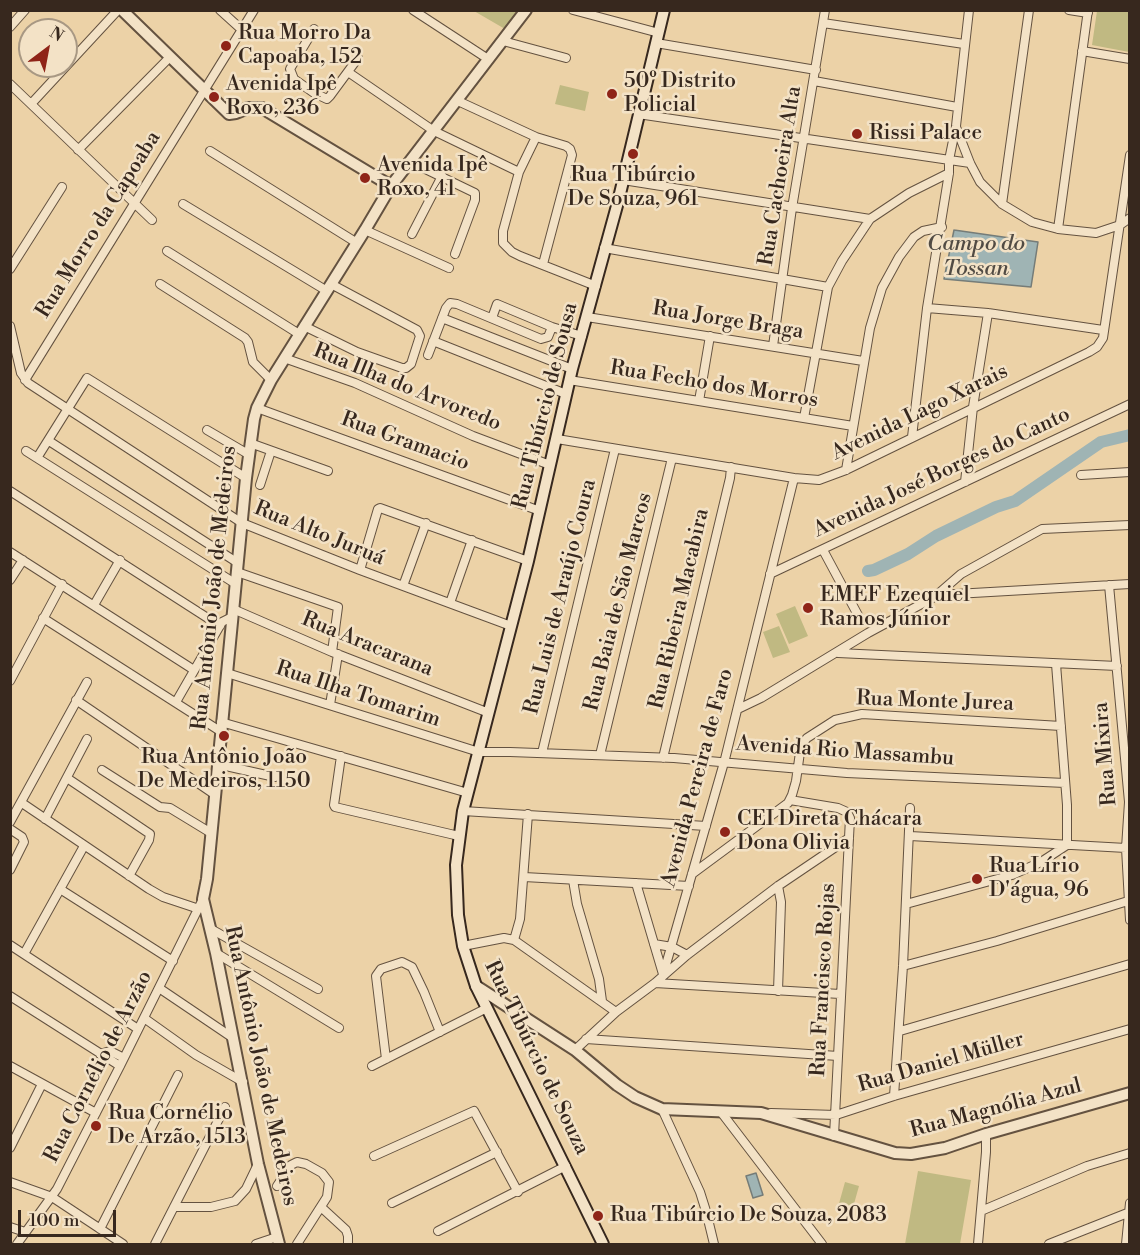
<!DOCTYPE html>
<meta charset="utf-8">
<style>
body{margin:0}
#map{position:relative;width:1140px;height:1255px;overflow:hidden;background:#ecd2a7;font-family:"Libre Bodoni",serif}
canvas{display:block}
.frame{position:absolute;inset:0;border:12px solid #37281e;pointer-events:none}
.north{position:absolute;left:18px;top:18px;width:60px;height:60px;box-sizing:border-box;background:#f3e2c6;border:2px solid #a89883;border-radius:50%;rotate:32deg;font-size:16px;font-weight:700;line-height:24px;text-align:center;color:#37281e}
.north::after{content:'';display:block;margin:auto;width:21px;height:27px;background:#8f2418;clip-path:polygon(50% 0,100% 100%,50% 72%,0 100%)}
.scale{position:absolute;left:18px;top:1210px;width:98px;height:27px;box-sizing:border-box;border:3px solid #37281e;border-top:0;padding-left:8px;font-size:18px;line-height:21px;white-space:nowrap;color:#37281e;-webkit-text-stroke:4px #f3e2c6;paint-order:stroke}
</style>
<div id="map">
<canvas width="1140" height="1255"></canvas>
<div class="frame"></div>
<div class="north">N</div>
<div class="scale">100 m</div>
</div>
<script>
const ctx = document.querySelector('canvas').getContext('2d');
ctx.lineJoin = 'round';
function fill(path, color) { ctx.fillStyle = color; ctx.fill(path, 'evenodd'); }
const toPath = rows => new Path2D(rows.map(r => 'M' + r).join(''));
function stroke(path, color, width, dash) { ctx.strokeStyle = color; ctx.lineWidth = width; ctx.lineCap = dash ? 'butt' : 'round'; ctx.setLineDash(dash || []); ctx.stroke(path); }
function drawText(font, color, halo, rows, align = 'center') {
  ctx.font = font + ' "Libre Bodoni",serif'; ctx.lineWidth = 5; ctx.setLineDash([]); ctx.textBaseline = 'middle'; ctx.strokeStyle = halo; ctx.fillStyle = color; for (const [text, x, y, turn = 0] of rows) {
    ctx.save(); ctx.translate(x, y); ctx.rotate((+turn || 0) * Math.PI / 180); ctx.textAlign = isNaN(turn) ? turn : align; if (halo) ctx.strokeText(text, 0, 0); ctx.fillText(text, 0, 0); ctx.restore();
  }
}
const green = toPath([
 [474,11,520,11,505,29],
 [1097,11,1129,11,1129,52,1092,45],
 [560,85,589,92,585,111,555,104],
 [795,606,808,636,789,644,776,614],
 [779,626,790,652,773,658,763,632],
 [918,1171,971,1180,960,1244,905,1244],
 [845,1182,859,1186,852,1211,838,1207]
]);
const water = toPath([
 [954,230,1038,242,1031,287,944,279,954,230],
 [756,1173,763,1195,753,1198,746,1176,756,1173]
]);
const river = toPath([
 [868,571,874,570,908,554,936,536,996,507,1015,501,1101,442,1130,435]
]);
const minor = toPath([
 [220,10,241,29],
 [413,10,488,59],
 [573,10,659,33],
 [1069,10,1088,13],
 [823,23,964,44],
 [10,27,25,10],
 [314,29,290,69,294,79,314,93,327,99,330,96,358,58],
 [503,41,566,58],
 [656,43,816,70],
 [1082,51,1130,59],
 [348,72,434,131,519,172],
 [814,81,957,107],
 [10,84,152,220],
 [458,101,536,137,566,146,570,149,572,155,543,264],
 [31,104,118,10],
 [638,114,970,163],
 [956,127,970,163,980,182,1002,204,1032,222,1058,229,1096,233,1120,225,1130,218],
 [536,137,519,172,503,231,503,243,512,252,520,256,596,286],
 [78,150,170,57],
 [210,151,357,243],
 [419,166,475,193,475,200,455,254],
 [623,180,870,219],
 [183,204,327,291],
 [1002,204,1029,10],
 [1058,229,1088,10],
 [365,230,449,268],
 [412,234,442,176],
 [604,248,828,287],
 [167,251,299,334],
 [10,269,62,187],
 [160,284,245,338,248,342,253,362,271,380],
 [927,308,988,313,1103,330],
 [587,317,863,361],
 [442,318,572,369],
 [492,318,497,304,552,327,582,336],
 [10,326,21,373,28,383,242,523,360,570,511,626],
 [304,326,357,352,402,368,406,368,411,364,420,336,417,330,331,284],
 [433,341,566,394],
 [773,346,792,208,825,10],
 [428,355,446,308,450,303,457,304,541,339,548,337,552,327],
 [284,358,355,383,473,436,550,465],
 [25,380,254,10],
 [569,380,853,426],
 [699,401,710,336],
 [257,408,540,511],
 [804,418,828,287,842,261,870,219,909,193,949,173],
 [207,430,248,454],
 [912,437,927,308,949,173,949,160,956,126,969,10],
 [557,439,794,478,819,480,846,470,1089,352,1097,347,1103,338,1130,155],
 [49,441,238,563],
 [250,443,328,471],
 [26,451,236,584],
 [37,458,87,378,246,478],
 [846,470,870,328,882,288,899,257,914,237,923,231,942,227],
 [1081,475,1130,472],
 [965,482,973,407,988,313],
 [260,485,271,451],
 [10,491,220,626],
 [823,550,859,617],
 [10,552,194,670],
 [360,570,378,509,380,508,528,561],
 [237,572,338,607,332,652],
 [770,574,1130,404],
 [10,580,23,560],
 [1109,585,1129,802,1126,848,1130,920],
 [403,586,426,523],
 [938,594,961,574,1042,529,1130,525],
 [450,603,472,540],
 [94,605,120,560],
 [233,609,332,652,489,713],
 [43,618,220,731],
 [838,653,1117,666],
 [1056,664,1067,805,1067,845],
 [227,673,479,752,510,752,674,758,847,773,1065,783],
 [10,681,62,584],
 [76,700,214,794],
 [176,702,222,622,232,617],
 [330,705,338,654],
 [738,709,761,698,868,633,938,595,1130,584],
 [221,722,468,793],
 [542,753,615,449],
 [600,755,672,458],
 [341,756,334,805,335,807,459,836],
 [663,758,730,478,731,467],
 [217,764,275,777],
 [102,770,160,807,170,808,211,833],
 [67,778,150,834,149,840,129,876],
 [790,800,838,808,847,812,850,818,834,1136],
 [22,803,149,889,163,897,199,909],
 [463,811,706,826],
 [45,819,87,739],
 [10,822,87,682],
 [10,829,22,837,24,842,10,870],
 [910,836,1126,848],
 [692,874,788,803,792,795,796,781,801,745,807,738,835,720,862,714,1061,726],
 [524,877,689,886],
 [573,880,577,904,599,979,602,1001],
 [636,883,663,974],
 [60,889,173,961],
 [906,904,1012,875,1041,862,1067,845],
 [211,929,318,989],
 [514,940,520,919,528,814],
 [654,944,672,947,687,955],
 [10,945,138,1029],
 [463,946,504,938,514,940,616,1012],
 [216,953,339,1028],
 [24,954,84,846],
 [903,966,997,941,1128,901],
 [663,975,725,759,794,478],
 [655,983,840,994],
 [159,988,233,1038],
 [778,991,781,902,778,886],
 [10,996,120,1066],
 [144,1018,196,1055,243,1082],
 [900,1031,1130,964],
 [586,1039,838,1056],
 [575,1050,616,1012,655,983,687,955,778,886,849,838],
 [100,1054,110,1051,124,1058],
 [386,1059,376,976,381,969,402,962,412,967,424,992,440,1032],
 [10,1066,96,1113],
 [372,1066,487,1008],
 [894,1096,903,966,910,808],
 [662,1109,700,1192,706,1211,714,1244],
 [721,1112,822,1244],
 [771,1113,836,1115,894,1096,1130,1029],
 [10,1148,42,1084],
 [374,1156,474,1111,518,1192],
 [10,1182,52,1197,123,1244],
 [277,1186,291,1165,297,1162,306,1164,322,1173,329,1182,327,1197,297,1244],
 [392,1203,497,1152],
 [174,1207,211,1207,235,1201,246,1189,258,1164],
 [321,1207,346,1230,348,1236,348,1244],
 [981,1211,1087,1166,1130,1153],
 [10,1227,25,1232],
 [100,1229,178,1075],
 [438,1231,566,1166],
 [17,1244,57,1189,120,1066,203,899],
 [155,1244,225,1107],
 [256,1244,277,1237],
 [978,1244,986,1152,986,1134],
 [1049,1244,1130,1212],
 [1126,1244,1130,1203]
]);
const tertiary = toPath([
 [122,10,229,114,236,113,248,108,262,108,391,186],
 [476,986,575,1050,617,1085,635,1097,662,1109,761,1113,895,1153,911,1154,945,1148,986,1134,1130,1093],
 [279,1244,258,1164,216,953,203,899,207,879,246,478,254,419,257,408,271,380,365,230,391,186,526,10]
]);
const secondary = toPath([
 [603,1244,476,986,463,946,458,915,456,865,463,811,528,561,572,369,618,202,664,10]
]);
const markers = [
 [226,46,6,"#8f2418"],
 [612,94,6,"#8f2418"],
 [214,97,6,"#8f2418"],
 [857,134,6,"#8f2418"],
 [633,154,6,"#8f2418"],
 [365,178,6,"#8f2418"],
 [808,608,6,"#8f2418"],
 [224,736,6,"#8f2418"],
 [725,832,6,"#8f2418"],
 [977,879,6,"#8f2418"],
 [96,1126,6,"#8f2418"],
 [598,1216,6,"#8f2418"]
];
const poiNames = [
 ["Rua Morro Da",238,34],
 ["Capoaba, 152",238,58],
 ["50º Distrito",624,82],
 ["Policial",624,106],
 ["Avenida Ipê",226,85],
 ["Roxo, 236",226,109],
 ["Rissi Palace",869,134],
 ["Avenida Ipê",377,166],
 ["Roxo, 41",377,190],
 ["Rua Tibúrcio",633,176,"center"],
 ["De Souza, 961",633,200,"center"],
 ["EMEF Ezequiel",820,596],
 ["Ramos Júnior",820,620],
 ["Rua Antônio João",224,758,"center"],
 ["De Medeiros, 1150",224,782,"center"],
 ["CEI Direta Chácara",737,820],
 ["Dona Olivia",737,844],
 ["Rua Lírio",989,867],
 ["D'água, 96",989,891],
 ["Rua Cornélio",108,1114],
 ["De Arzão, 1513",108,1138],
 ["Rua Tibúrcio De Souza, 2083",610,1216]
];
const streetNames = [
 ["Rua Cachoeira Alta",781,176,-81],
 ["Rua Morro da Capoaba",99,225,-58],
 ["Rua Jorge Braga",728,321,9],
 ["Rua Fecho dos Morros",714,385,9],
 ["Rua Ilha do Arvoredo",407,388,22],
 ["Rua Tibúrcio de Sousa",546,406,-76],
 ["Avenida Lago Xarais",920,413,-26],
 ["Rua Gramacio",405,442,20],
 ["Avenida José Borges do Canto",942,473,-25],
 ["Rua Alto Juruá",319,534,22],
 ["Rua Antônio João de Medeiros",215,588,-84],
 ["Rua Luis de Araújo Coura",561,597,-76],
 ["Rua Baia de São Marcos",619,602,-76],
 ["Rua Ribeira Macabira",680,609,-77],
 ["Rua Aracarana",367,645,22],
 ["Rua Ilha Tomarim",358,695,18],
 ["Rua Monte Jurea",935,702,2],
 ["Avenida Rio Massambu",845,752,4],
 ["Rua Mixira",1106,754,-95],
 ["Avenida Pereira de Faro",698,778,-75],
 ["Rua Francisco Rojas",824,980,-87],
 ["Rua Tibúrcio de Souza",536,1058,64],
 ["Rua Daniel Müller",941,1063,-16],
 ["Rua Antônio João de Medeiros",260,1066,78],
 ["Rua Cornélio de Arzão",99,1067,-63],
 ["Rua Magnólia Azul",996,1109,-15]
];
const waterNames = [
 ["Campo do",976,245],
 ["Tossan",976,270]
];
fill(green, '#c0b982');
fill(water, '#9fb4b4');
stroke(water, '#757c78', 1.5);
stroke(river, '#9fb4b4', 12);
stroke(minor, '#645240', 10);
stroke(tertiary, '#645240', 14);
stroke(secondary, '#37281e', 14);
stroke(minor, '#f3e2c6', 8);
stroke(tertiary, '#f3e2c6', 10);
stroke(secondary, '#f3e2c6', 10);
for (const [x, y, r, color] of markers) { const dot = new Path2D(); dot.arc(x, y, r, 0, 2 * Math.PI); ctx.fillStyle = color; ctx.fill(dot); stroke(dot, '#f3e2c6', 2); }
drawText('21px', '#37281e', '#f3e2c6', poiNames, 'left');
drawText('21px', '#37281e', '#f3e2c6', streetNames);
drawText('italic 22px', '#514b44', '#f3e2c6', waterNames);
</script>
